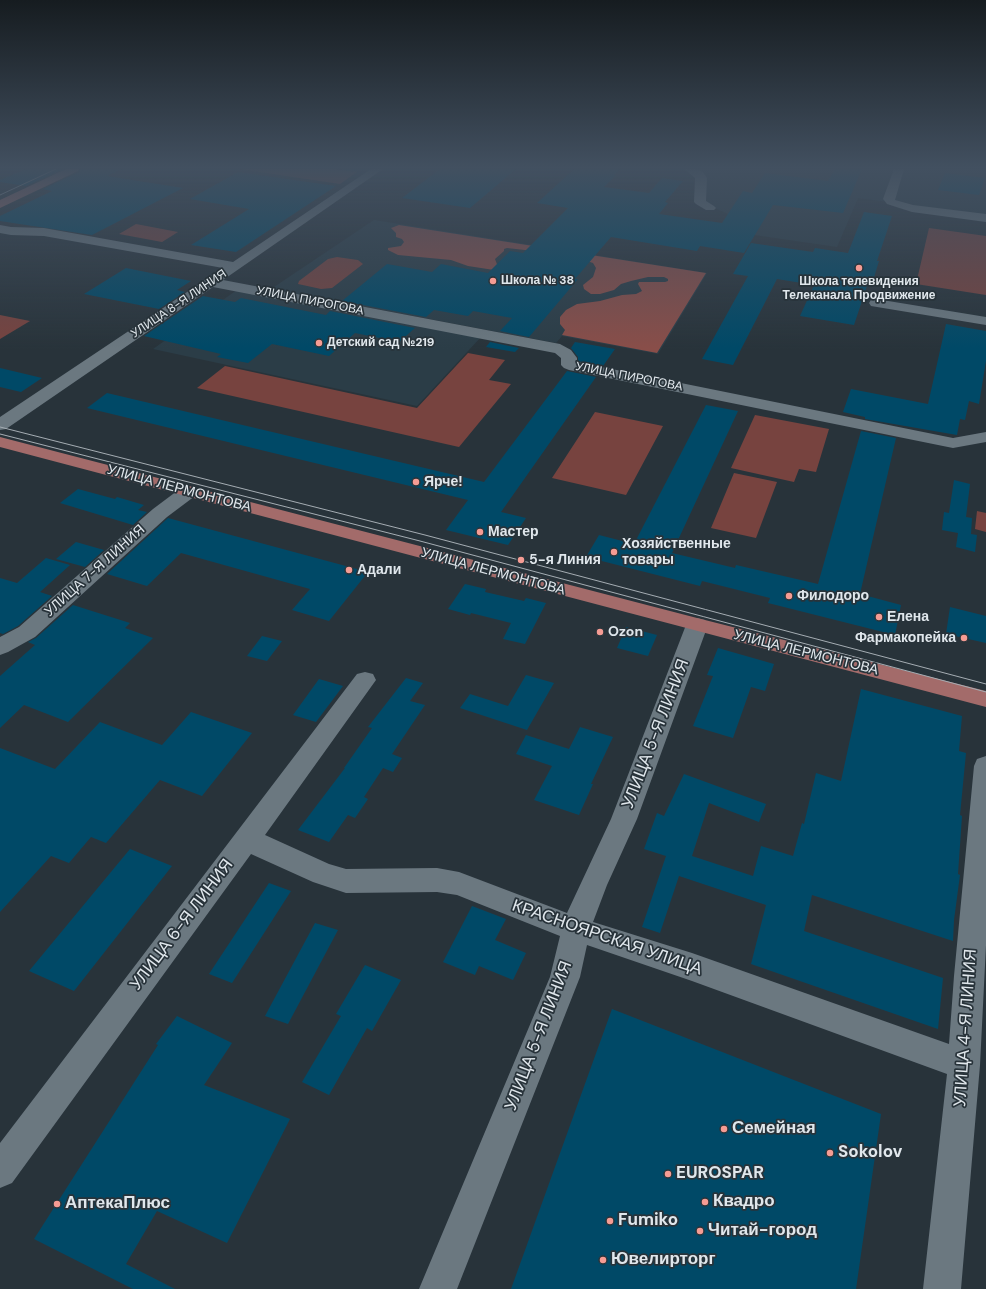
<!DOCTYPE html>
<meta charset="utf-8">
<style>
body{margin:0}
canvas{display:block;background:#28333a}
</style>
<canvas width="986" height="1289"></canvas>
<script>
const ctx = document.querySelector('canvas').getContext('2d');
ctx.lineJoin = 'round';
function fill(path, color) { ctx.fillStyle = color; ctx.fill(path, 'evenodd'); }
const toPath = rows => new Path2D(rows.map(r => 'M' + r).join(''));
function stroke(path, color, width, dash) { ctx.strokeStyle = color; ctx.lineWidth = width; ctx.lineCap = dash ? 'butt' : 'round'; ctx.setLineDash(dash || []); ctx.stroke(path); }
function drawText(font, color, halo, rows, align = 'center') {
  ctx.font = font + ' "DM Sans",sans-serif'; ctx.lineWidth = 3.5; ctx.setLineDash([]); ctx.textBaseline = 'middle'; ctx.strokeStyle = halo; ctx.fillStyle = color; for (const [text, x, y, turn = 0] of rows) {
    ctx.save(); ctx.translate(x, y); ctx.rotate((+turn || 0) * Math.PI / 180); ctx.textAlign = isNaN(turn) ? turn : align; if (halo) ctx.strokeText(text, 0, 0); ctx.fillText(text, 0, 0); ctx.restore();
  }
}
const built = toPath([
 [698,169,986,169,986,215,858,198,837,247,734,232,738,220,726,213,706,204,705,175],
 [374,220,707,273,658,354,562,336,556,343,271,289],
 [237,290,481,337,417,406,153,349]
]);
const green = toPath([
 [239,169,336,169,357,172,340,184],
 [136,224,178,232,162,242,119,234],
 [929,228,986,236,986,295,916,284],
 [337,257,358,260,363,264,332,288,321,289,298,284,299,281,328,259],
 [0,315,30,321,0,339],
 [468,353,505,360,489,380,511,384,459,447,197,388,225,366,417,408],
 [595,412,663,426,626,495,552,478],
 [755,415,829,429,816,472,799,469,794,482,731,468],
 [734,473,777,482,756,538,711,528],
 [977,511,986,513,986,532,975,529]
]);
const forest = toPath([
 [399,225,706,273,657,353,562,335,565,330,560,324,560,317,566,310,577,304,600,301,622,295,636,294,642,291,638,284,639,282,665,282,668,281,668,279,664,277,648,277,631,281,621,284,614,290,600,294,591,294,584,289,583,285,593,277,596,268,593,263,569,255,507,248,504,249,504,251,495,259,498,267,494,270,468,266,451,260,398,255,388,250,388,248,401,246,404,242,402,239,396,237,396,233,391,228]
]);
const building = toPath([
 [26,169,63,169,26,186,0,182,0,180],
 [80,169,122,169,107,176,183,188,92,235,0,221,0,216,52,191,43,189,79,172],
 [440,169,516,169,470,208,402,198],
 [574,169,620,169,614,175,616,175,604,187,649,193,662,178,683,181,665,202,668,203,659,214,722,223,743,191,752,193,765,173,828,181,835,169,862,169,843,213,773,205,744,253,700,246,697,251,611,237,575,279,578,279,529,337,500,331,512,318,473,311,468,316,434,310,426,317,342,301,387,264,432,272,441,264,488,273,510,251,523,253,568,208,537,203],
 [238,172,336,186,236,252,191,245,249,209,190,199],
 [945,173,985,178,979,195,938,190],
 [864,212,892,216,877,261,879,261,872,284,868,283,854,325,800,316,814,285,777,279,733,365,702,359,748,276,733,274,751,243,813,252,815,248,848,253],
 [126,268,191,281,177,290,185,292,159,309,84,294],
 [203,296,235,302,241,298,326,315,330,311,415,328,399,342,355,333,329,356,272,344,248,363,217,357,221,354,144,336],
 [946,324,986,331,986,361,979,404,969,401,965,420,960,419,957,435,865,419,865,417,843,412,851,389,928,404],
 [490,342,519,348,515,352,486,347],
 [575,342,615,349,603,366,578,361,578,357,571,348],
 [0,368,17,372,42,378,21,392,0,387],
 [567,371,596,377,501,512,526,518,508,545,446,530,468,500,87,408,107,393,484,482],
 [706,405,738,411,672,553,735,568,736,565,818,584,861,431,896,438,860,594,901,605,895,635,768,603,770,598,702,581,700,586,586,557,599,535,634,544],
 [954,480,970,484,966,517,972,518,971,534,977,535,975,552,956,547,958,533,942,530,944,512,949,513],
 [78,489,115,499,117,497,144,505,138,510,147,512,133,525,60,503],
 [168,518,368,572,329,621,292,610,310,589,181,553,147,586,107,574],
 [76,542,104,550,85,567,56,559],
 [46,558,70,565,40,592,52,596,18,626,3,634,0,633,0,578,17,583],
 [465,584,486,589,485,592,524,601,526,598,546,603,525,644,503,639,511,623,471,613,470,615,448,609],
 [73,605,130,623,125,628,153,638,68,722,24,705,0,728,0,676,35,645,28,642,36,638],
 [950,607,986,616,986,643,946,634],
 [626,627,657,635,648,656,617,648],
 [262,636,282,641,267,661,247,656],
 [718,648,774,664,765,691,751,687,733,738,693,726,713,676,707,675],
 [526,675,554,683,527,730,460,708,470,694,508,706],
 [406,678,423,683,410,701,425,705,392,754,402,758,393,772,383,768,364,797,368,799,355,818,348,815,329,842,298,830,345,768,344,768,372,728,368,727],
 [319,679,343,686,316,722,293,715],
 [861,689,962,716,959,751,966,753,960,815,962,816,958,874,960,875,954,920,953,941,812,895,804,931,943,978,938,1029,751,964,766,905,679,876,660,933,642,927,666,856,644,849,657,813,664,816,684,774,766,804,759,822,709,803,692,856,753,876,761,846,793,856,802,823,804,824,816,773,841,781],
 [191,712,252,733,202,796,160,780,106,843,91,837,69,863,51,856,0,912,0,748,55,769,100,722,162,745],
 [580,727,613,737,591,784,593,784,579,815,534,800,552,766,516,754,526,735,569,749],
 [130,849,172,866,74,991,29,971],
 [269,883,291,891,232,983,209,974],
 [472,906,506,919,495,940,526,953,513,980,479,966,475,975,443,962],
 [315,923,338,930,288,1024,265,1016],
 [365,965,401,980,372,1031,367,1028,329,1095,302,1082,341,1016,336,1014],
 [612,1009,881,1114,856,1289,511,1289],
 [177,1016,232,1043,204,1085,290,1119,227,1243,157,1211,126,1264,175,1289,133,1289,34,1239,158,1045,156,1044]
]);
const minor = toPath([
 [371,169,383,169,223,280,560,344,571,350,577,358,577,362,943,436,953,438,986,432,986,442,953,448,943,446,569,370,564,368,561,365,561,358,555,353,213,287,6,429,0,430,0,417,223,268,44,236,11,235,0,233,0,225,11,227,44,228,233,262,371,169],
 [684,169,697,169,703,172,707,178,706,201,714,206,716,208,714,210,706,210,696,204,694,202,695,178,684,169],
 [894,169,904,169,895,200,913,205,986,214,986,222,912,212,887,204,883,199,894,169],
 [876,299,986,317,986,325,871,306,869,303,871,300,876,299],
 [188,486,195,488,197,492,195,496,167,517,35,637,8,652,0,655,0,637,19,627,153,509,181,488,188,486],
 [697,618,705,620,708,625,637,819,607,885,593,922,692,953,949,1044,954,976,974,766,977,759,986,756,986,945,980,1065,961,1289,923,1289,947,1074,692,981,587,945,580,977,457,1289,419,1289,550,977,560,936,457,895,437,892,346,893,313,882,251,854,12,1183,0,1188,0,1143,357,674,365,672,373,674,376,680,265,835,329,864,346,869,437,868,459,872,567,913,611,819,686,625,689,620,697,618]
]);
const major = toPath([
 [66,169,79,169,78,171,0,208,0,200,66,169],
 [0,437,697,618,986,691,986,707,0,447,0,437]
]);
const tram = toPath([
 [0,195,56,169],
 [0,427,425,535,986,684],
 [0,434,420,541,986,692]
]);
const markers = [
 [859,268,4,"#f59c94"],
 [493,281,4,"#f59c94"],
 [319,343,4,"#f59c94"],
 [416,482,4,"#f59c94"],
 [480,532,4,"#f59c94"],
 [614,552,4,"#f59c94"],
 [521,560,4,"#f59c94"],
 [349,570,4,"#f59c94"],
 [789,596,4,"#f59c94"],
 [879,617,4,"#f59c94"],
 [600,632,4,"#f59c94"],
 [964,638,4,"#f59c94"],
 [724,1129,4,"#f59c94"],
 [830,1153,4,"#f59c94"],
 [668,1174,4,"#f59c94"],
 [705,1202,4,"#f59c94"],
 [57,1204,4,"#f59c94"],
 [610,1221,4,"#f59c94"],
 [700,1231,4,"#f59c94"],
 [603,1260,4,"#f59c94"]
];
const farPoinames = [
 ["Школа № 38",501,281],
 ["Школа телевидения",859,282,"center"],
 ["Телеканала Продвижение",859,296,"center"],
 ["Детский сад №219",327,343]
];
const farStreetnames = [
 ["УЛИЦА ПИРОГОВА",310,301,11],
 ["УЛИЦА 8-Я ЛИНИЯ",179,304,-34],
 ["УЛИЦА ПИРОГОВА",629,377,11]
];
const poiNames = [
 ["Ярче!",424,482],
 ["Мастер",488,532],
 ["Хозяйственные",622,544],
 ["товары",622,560],
 ["5-я Линия",529,560],
 ["Адали",357,570],
 ["Филодоро",797,596],
 ["Елена",887,617],
 ["Ozon",608,632],
 ["Фармакопейка",956,638,"right"]
];
const streetNames = [
 ["УЛИЦА ЛЕРМОНТОВА",179,489,15],
 ["УЛИЦА 7-Я ЛИНИЯ",95,571,-42],
 ["УЛИЦА ЛЕРМОНТОВА",493,572,15],
 ["УЛИЦА ЛЕРМОНТОВА",806,653,14]
];
const nearStreetnames = [
 ["УЛИЦА 5-Я ЛИНИЯ",656,734,-69],
 ["УЛИЦА 6-Я ЛИНИЯ",182,925,-53],
 ["КРАСНОЯРСКАЯ УЛИЦА",607,938,19],
 ["УЛИЦА 4-Я ЛИНИЯ",966,1028,-86],
 ["УЛИЦА 5-Я ЛИНИЯ",539,1036,-69]
];
const nearPoinames = [
 ["Семейная",732,1129],
 ["Sokolov",838,1153],
 ["EUROSPAR",676,1174],
 ["Квадро",713,1202],
 ["АптекаПлюс",65,1204],
 ["Fumiko",618,1221],
 ["Читай-город",708,1231],
 ["Ювелирторг",611,1260]
];
fill(built, '#2b3d47');
fill(green, '#77433f');
fill(forest, '#894e49');
fill(building, '#004967');
fill(minor, '#6b7880');
fill(major, '#a36b6a');
stroke(tram, '#a5adb3', 1);
const sky = ctx.createLinearGradient(0, 0, 0, 349);
sky.addColorStop(0, '#161c20');
sky.addColorStop(0.48, '#425060');
sky.addColorStop(1, '#42506000');
ctx.fillStyle = sky;
ctx.fillRect(0, 0, 986, 349);
for (const [x, y, r, color] of markers) { const dot = new Path2D(); dot.arc(x, y, r, 0, 2 * Math.PI); ctx.fillStyle = color; ctx.fill(dot); stroke(dot, '#28333a', 1.5); }
drawText('bold 12px', '#e0e7ec', '#28333a', farPoinames, 'left');
drawText('12px', '#e0e7ec', '#28333a', farStreetnames);
drawText('bold 14px', '#e0e7ec', '#28333a', poiNames, 'left');
drawText('14px', '#e0e7ec', '#28333a', streetNames);
drawText('17px', '#e0e7ec', '#28333a', nearStreetnames);
drawText('bold 17px', '#e0e7ec', '#28333a', nearPoinames, 'left');
</script>
